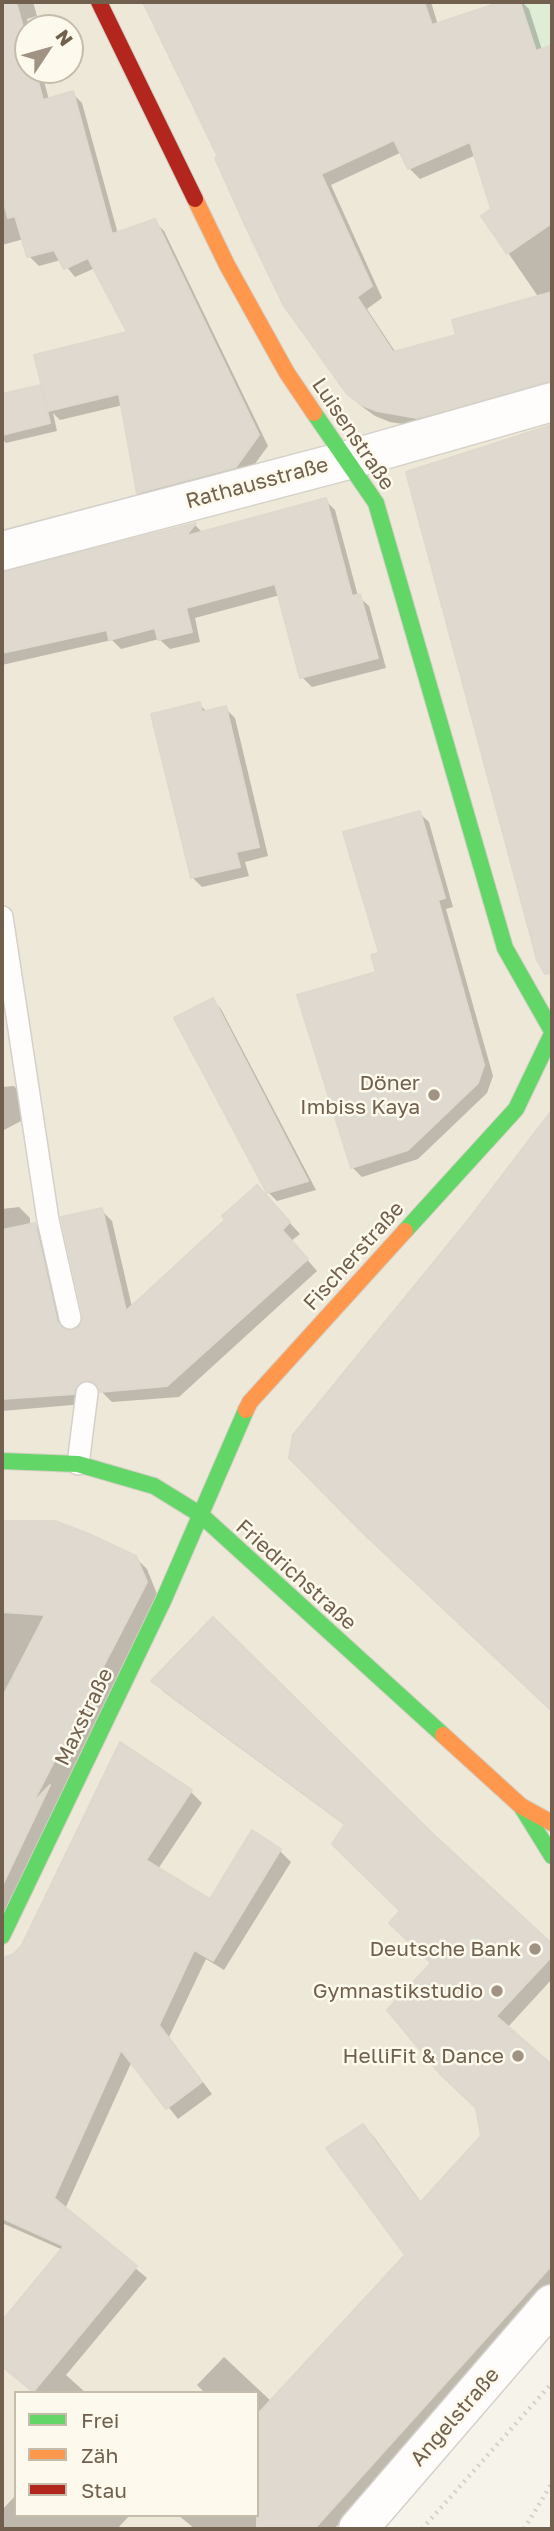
<!DOCTYPE html>
<meta charset="utf-8">
<style>
body{margin:0}
#map{position:relative;width:554px;height:2531px;overflow:hidden;background:#f6f3ea;font-family:"Golos Text",sans-serif}
canvas{display:block}
.frame{position:absolute;inset:0;border:4px solid #71604d;pointer-events:none}
.legend{position:absolute;left:14px;top:2391px;width:245px;height:126px;box-sizing:border-box;background:#fdf9ec;border:2px solid #c5bcac;margin:0;padding:9px 12px;list-style:none;font-size:21px;color:#71604d}
.legend li{display:flex;align-items:center;gap:14px;height:35px}
.legend b{width:35px;border:2px solid #c5bcac}
.north{position:absolute;left:14px;top:14px;width:70px;height:70px;box-sizing:border-box;background:#fdf9ec;border:2px solid #c5bcac;border-radius:50%;rotate:54deg;font-size:19px;font-weight:700;line-height:28px;text-align:center;color:#71604d}
.north::after{content:'';display:block;margin:auto;width:24px;height:32px;background:#a09384;clip-path:polygon(50% 0,100% 100%,50% 72%,0 100%)}
</style>
<div id="map">
<canvas width="554" height="2531"></canvas>
<div class="frame"></div>
<ul class="legend">
<li><b style="height:9px;background:#63d668"></b>Frei</li>
<li><b style="height:9px;background:#ff974d"></b>Zäh</li>
<li><b style="height:9px;background:#b3261e"></b>Stau</li>
</ul>
<div class="north">N</div>
</div>
<script>
const ctx = document.querySelector('canvas').getContext('2d');
ctx.lineJoin = 'round';
function fill(path, color) { ctx.fillStyle = color; ctx.fill(path, 'evenodd'); }
const toPath = rows => new Path2D(rows.map(r => 'M' + r).join(''));
function stroke(path, color, width, dash) { ctx.strokeStyle = color; ctx.lineWidth = width; ctx.lineCap = dash ? 'butt' : 'round'; ctx.setLineDash(dash || []); ctx.stroke(path); }
function drawText(font, color, halo, rows, align = 'center') {
  ctx.font = font + ' "Golos Text",sans-serif'; ctx.lineWidth = 5; ctx.setLineDash([]); ctx.textBaseline = 'middle'; ctx.strokeStyle = halo; ctx.fillStyle = color; for (const [text, x, y, turn = 0] of rows) {
    ctx.save(); ctx.translate(x, y); ctx.rotate((+turn || 0) * Math.PI / 180); ctx.textAlign = isNaN(turn) ? turn : align; if (halo) ctx.strokeText(text, 0, 0); ctx.fillText(text, 0, 0); ctx.restore();
  }
}
const residential = toPath([
 [2,2,552,2,552,2312,357,2529,2,2529],
 [28,28,70,28,70,70,28,70],
 [16,2393,257,2393,257,2515,16,2515]
]);
const green = toPath([
 [520,2,552,2,552,45,536,51]
]);
const shadow = toPath([
 [2,2,33,2,37,16,27,19,29,28,28,70,41,70,49,100,72,93,82,103,118,234,154,221,164,231,268,446,246,476,148,502,138,492,123,405,60,420,53,413,57,431,6,443,2,439,2,396,41,387,45,391,129,333,95,268,75,277,61,260,39,266,29,256,24,239,2,245],
 [145,2,431,2,438,25,506,2,522,2,529,9,542,50,552,47,552,393,429,428,390,422,375,416,360,405,348,393,220,158],
 [402,152,409,168,420,179,476,155,493,209,483,216,539,298,458,336,396,353,367,309,382,298,331,185],
 [552,427,552,631,546,633,552,655,552,951,546,958,408,474],
 [325,500,335,510,358,596,369,606,386,668,312,687,302,677,280,595,195,618,200,642,170,649,159,639,121,649,112,640,2,665,2,575,195,525,203,533],
 [199,704,207,712,225,708,235,718,268,856,245,862,249,876,202,887,192,877],
 [419,813,429,822,453,907,446,909,493,1076,487,1093,418,1159,362,1177,352,1167,381,954],
 [212,1000,221,1009,316,1190,277,1201,268,1192],
 [14,1086,23,1096,27,1118,2,1131,2,1087],
 [552,1111,552,1592,550,1594,552,1597,552,1709,377,1546,467,1225],
 [267,1198,300,1234,291,1241,317,1271,179,1397,112,1402,100,1390,88,1395,84,1404,2,1411,2,1209,19,1207,30,1218,30,1226,35,1225,46,1236,67,1332,81,1329,101,1210,112,1221,132,1307],
 [54,1523,135,1557,147,1569,157,1594,2,1919,2,1524],
 [153,1681,431,1834,552,1947,552,1979,507,2028,552,2068,552,2288,334,2529,195,2529,178,2515,257,2515,257,2393,205,2393,197,2385,224,2357,272,2402,408,2255,363,2126,374,2137,422,2204,483,2137,478,2108,433,1963,403,1911,346,1826,164,1692],
 [120,1745,191,1792,202,1803,158,1869,211,1901,280,1851,291,1862,224,1970,206,1959,169,2037,212,2094,178,2119,132,2061,65,2209,147,2278,66,2375,86,2393,34,2393,2,2366,2,2324,63,2250,2,2223,2,1959,15,1956,23,1947],
 [16,2495,16,2515,130,2515,117,2529,2,2529,2,2510]
]);
const building = toPath([
 [2,2,16,2,28,45,28,70,35,70,43,100,73,91,112,234,155,219,259,435,236,467,137,493,119,394,48,411,34,355,127,332,88,258,64,269,54,250,27,257,15,216,8,218,2,195,2,2],
 [143,2,424,2,432,25,501,2,520,2,536,51,552,45,552,223,507,254,481,216,491,209,470,142,408,169,394,140,321,174,372,286,357,297,393,352,456,335,452,320,552,292,552,381,417,418,377,411,362,405,347,394,284,306,246,227,215,158,218,157,143,2],
 [41,385,50,423,2,435,2,394,41,385],
 [552,425,552,973,545,974,537,960,406,472,552,425],
 [326,498,352,596,360,594,378,658,300,678,275,584,186,608,192,632,158,640,155,628,109,640,107,630,2,653,2,572,196,523,186,536,326,498],
 [200,702,202,712,226,706,259,847,236,852,240,867,191,878,151,714,200,702],
 [420,811,445,898,438,900,484,1065,478,1083,408,1150,351,1168,297,995,376,972,371,955,379,953,343,832,420,811],
 [213,998,308,1181,267,1193,174,1018,213,998],
 [552,1110,552,1711,363,1533,289,1458,293,1435,465,1224,552,1110],
 [257,1185,290,1222,282,1230,308,1259,167,1386,100,1392,95,1383,88,1380,77,1385,74,1394,2,1399,2,1230,35,1223,57,1321,61,1327,72,1331,79,1327,83,1315,61,1217,102,1208,126,1311,225,1220,222,1216,257,1185],
 [2,1521,55,1521,89,1534,136,1556,147,1582,32,1804,50,1785,2,1886,2,1698,45,1615,2,1612,2,1521],
 [213,1617,432,1833,552,1944,552,1956,496,2016,552,2065,552,2265,314,2529,257,2529,257,2415,405,2255,326,2148,363,2124,420,2203,481,2136,476,2108,441,2075,387,2010,431,1963,389,1923,400,1911,332,1844,345,1824,151,1681,213,1617],
 [120,1742,192,1790,146,1860,210,1899,252,1830,281,1849,213,1961,194,1950,159,2025,202,2082,166,2109,121,2050,54,2198,137,2266,33,2392,2,2366,2,2321,64,2246,2,2218,2,1958,14,1954,22,1945,120,1742]
]);
const path = toPath([
 [422,2529,552,2383],
 [524,2529,552,2483]
]);
const lane = toPath([
 [2,917,48,1220,70,1318],
 [78,1464,87,1393]
]);
const street = toPath([
 [2,551,348,460,552,402],
 [358,2529,552,2304]
]);
const fast = toPath([
 [314,413,376,503,505,948,552,1031],
 [405,1231,516,1109,552,1034],
 [2,1461,78,1464,154,1486,201,1515,443,1735],
 [521,1806,552,1856],
 [2,1936,164,1599,246,1410]
]);
const slow = toPath([
 [195,199,227,265,287,373,314,413],
 [246,1410,250,1402,405,1231],
 [443,1735,521,1806,552,1823]
]);
const jam = toPath([
 [99,2,195,199]
]);
const markers = [
 [434,1095,7,"#a09384"],
 [535,1949,7,"#a09384"],
 [497,1991,7,"#a09384"],
 [518,2056,7,"#a09384"]
];
const streetNames = [
 ["Luisenstraße",353,434,56],
 ["Rathausstraße",257,483,-15],
 ["Fischerstraße",354,1256,-48],
 ["Friedrichstraße",296,1575,42],
 ["Maxstraße",84,1717,-64],
 ["Angelstraße",455,2417,-49]
];
const poiNames = [
 ["Döner",420,1083],
 ["Imbiss Kaya",420,1107],
 ["Deutsche Bank",521,1949],
 ["Gymnastikstudio",483,1991],
 ["HelliFit & Dance",504,2056]
];
fill(residential, '#eee8d8');
fill(green, '#dfecd6');
fill(shadow, '#0003');
fill(building, '#dfd9d0');
stroke(building, '#ded8cd', 2);
stroke(lane, '#d5d0c9', 24);
stroke(street, '#d5d0c9', 41);
stroke(fast, '#d4cfc5', 18);
stroke(slow, '#d4cfc5', 18);
stroke(jam, '#d4cfc5', 18);
stroke(path, '#d7d1cb', 4.5, [2, 5]);
stroke(lane, '#fefdfc', 21);
stroke(street, '#fefdfc', 38);
stroke(fast, '#63d668', 16);
stroke(slow, '#ff974d', 16);
stroke(jam, '#b3261e', 16);
for (const [x, y, r, color] of markers) { const dot = new Path2D(); dot.arc(x, y, r, 0, 2 * Math.PI); ctx.fillStyle = color; ctx.fill(dot); stroke(dot, '#fdf9ec', 2.5); }
drawText('21px', '#71604d', '#fdf9ec', streetNames);
drawText('21px', '#71604d', '#fdf9ec', poiNames, 'right');
</script>
